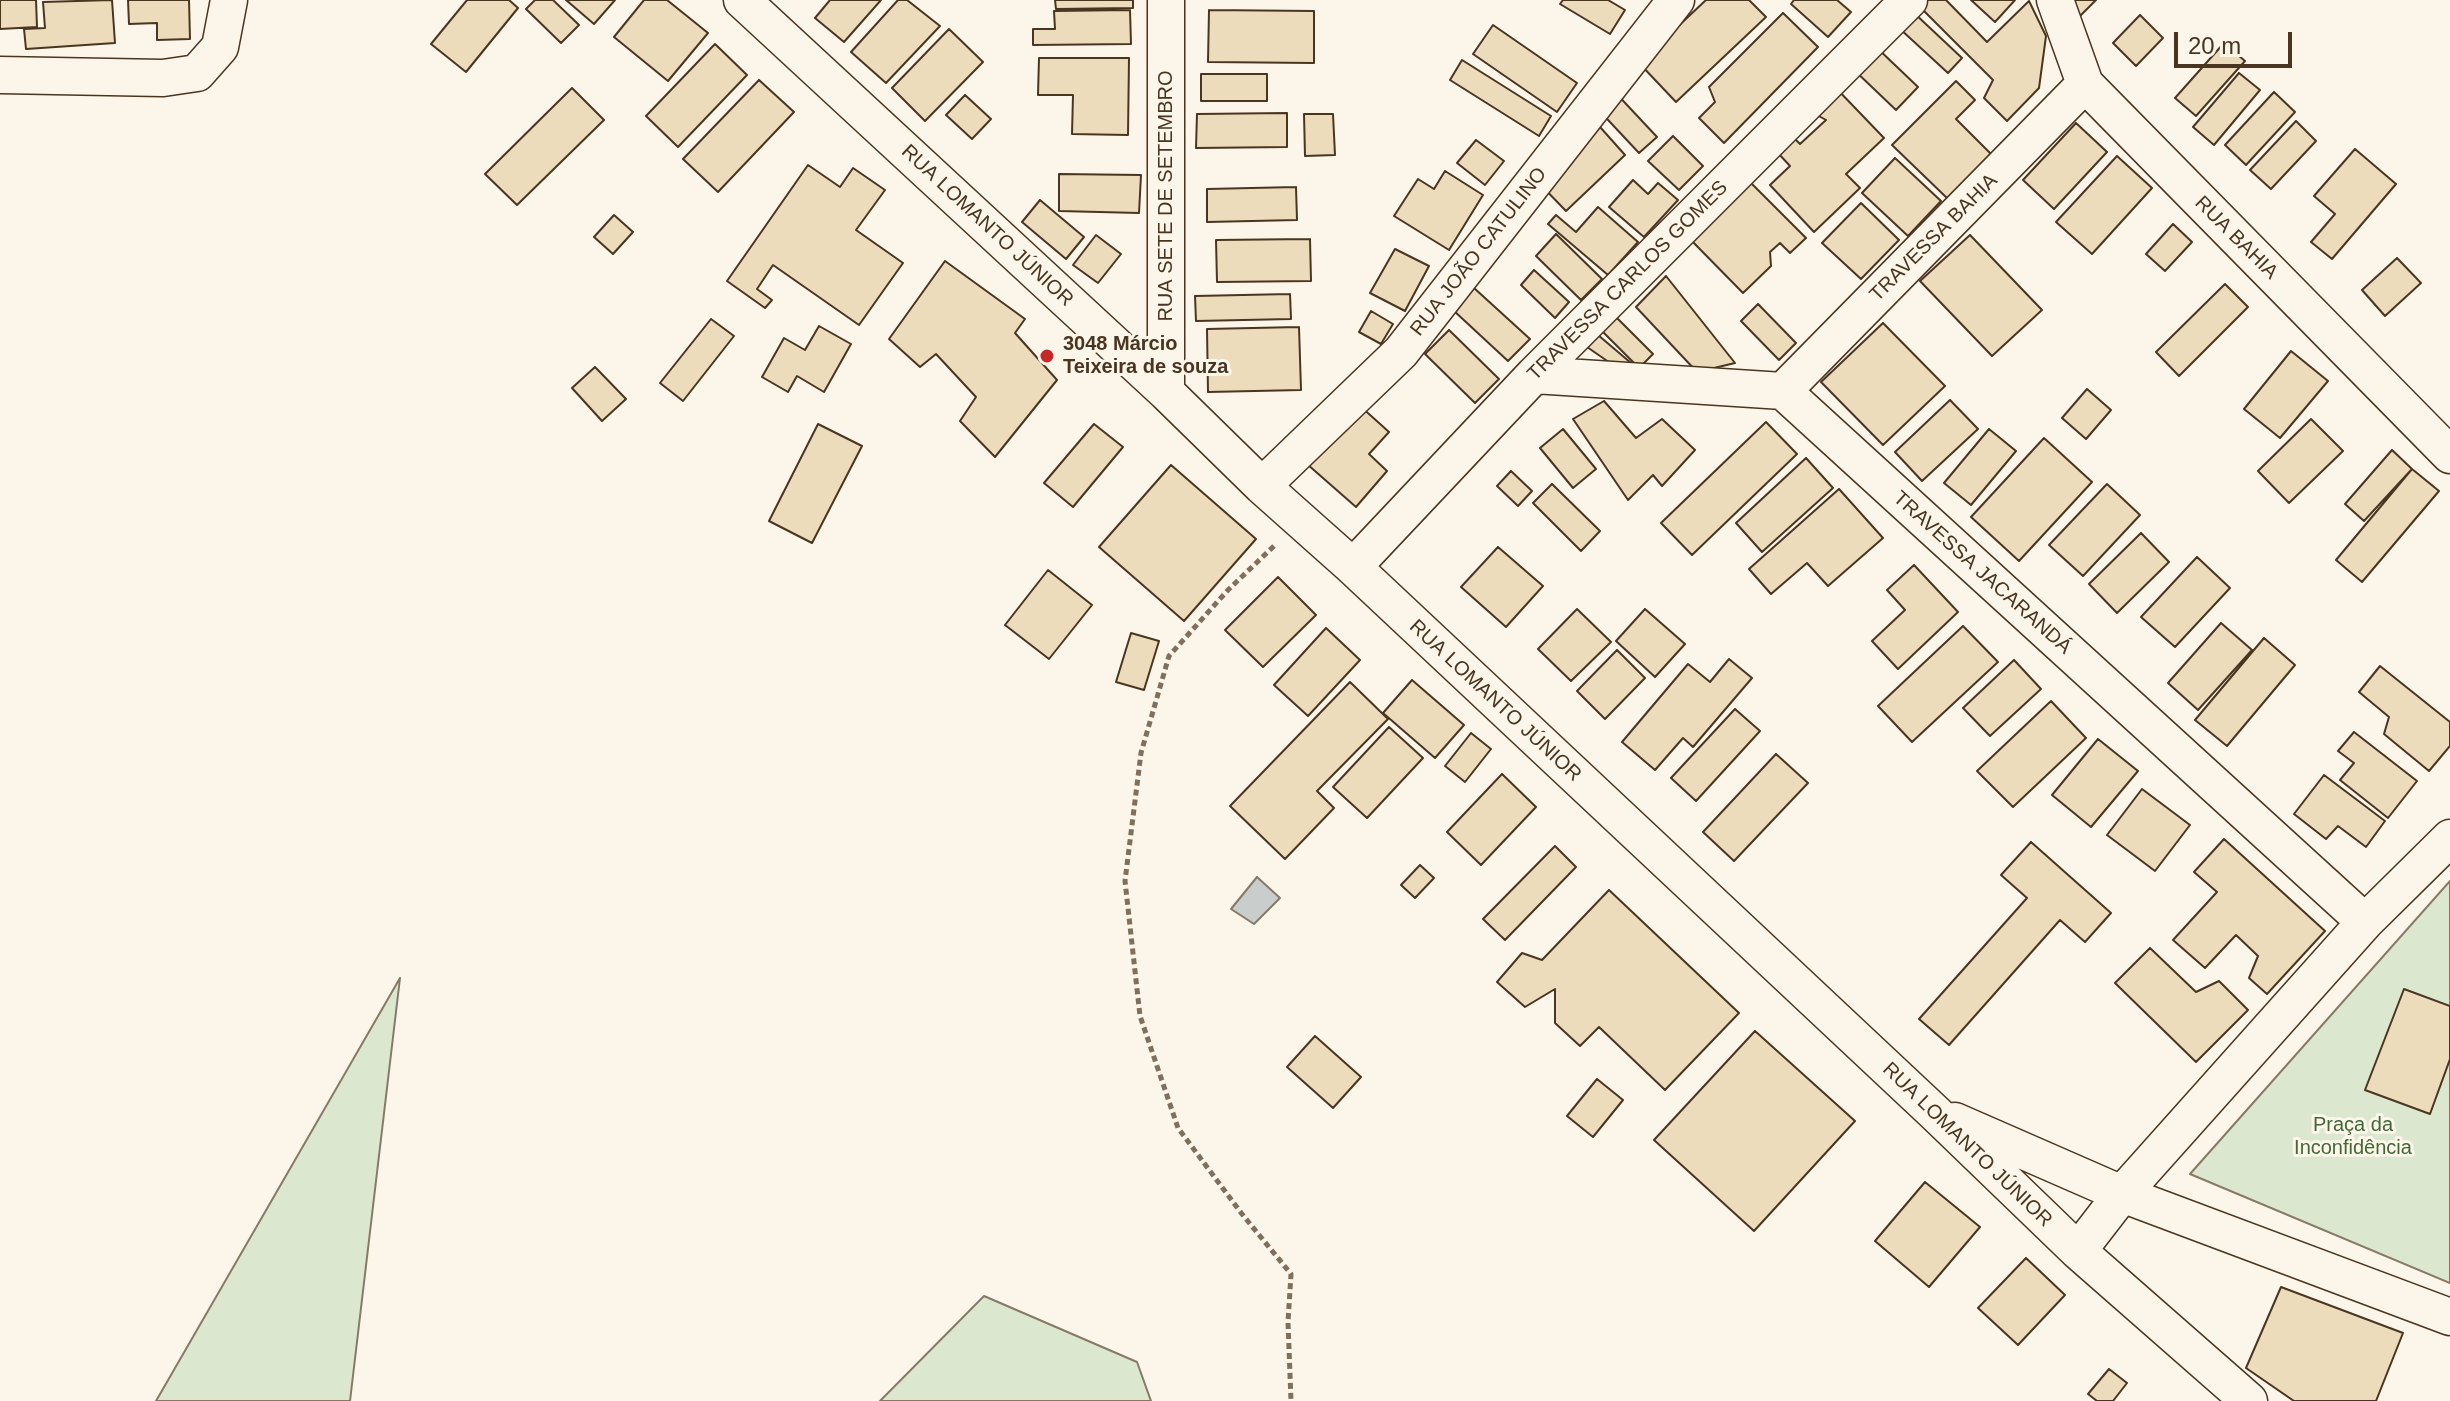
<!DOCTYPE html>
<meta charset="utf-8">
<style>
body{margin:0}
#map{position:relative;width:2450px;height:1401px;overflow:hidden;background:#fbf6e9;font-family:Arial,sans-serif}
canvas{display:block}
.scale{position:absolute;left:2174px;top:32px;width:118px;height:36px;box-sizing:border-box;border:4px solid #4a3520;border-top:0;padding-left:10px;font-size:24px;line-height:28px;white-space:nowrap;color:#4a3520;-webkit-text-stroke:6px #fbf6e9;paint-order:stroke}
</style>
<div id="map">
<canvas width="2450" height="1401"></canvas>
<div class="scale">20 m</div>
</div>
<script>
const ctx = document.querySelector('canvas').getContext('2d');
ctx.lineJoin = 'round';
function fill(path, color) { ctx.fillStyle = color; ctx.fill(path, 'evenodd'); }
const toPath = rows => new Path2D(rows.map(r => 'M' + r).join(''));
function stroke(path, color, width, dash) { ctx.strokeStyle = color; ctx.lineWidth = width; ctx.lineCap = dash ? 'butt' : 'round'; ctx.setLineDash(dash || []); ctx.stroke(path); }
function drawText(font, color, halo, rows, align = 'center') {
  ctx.font = font + ' Arial,sans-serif'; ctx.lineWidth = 6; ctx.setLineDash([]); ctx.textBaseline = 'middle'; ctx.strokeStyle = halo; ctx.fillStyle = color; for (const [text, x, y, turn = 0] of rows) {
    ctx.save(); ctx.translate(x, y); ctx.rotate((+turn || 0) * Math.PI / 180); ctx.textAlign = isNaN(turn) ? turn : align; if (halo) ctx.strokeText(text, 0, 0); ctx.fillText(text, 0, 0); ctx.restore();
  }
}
const green = toPath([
 [2450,881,2450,1283,2190,1174,2450,881],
 [400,978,350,1401,156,1401,400,978],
 [984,1296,1137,1362,1151,1401,880,1401,984,1296]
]);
const water = toPath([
 [1257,877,1280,898,1254,924,1231,909,1257,877]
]);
const building = toPath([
 [0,0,36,0,37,27,0,29,0,0],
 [112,0,115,43,26,49,24,29,45,28,43,2,112,0],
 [128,0,189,0,190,39,157,40,157,23,129,24,128,0],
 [467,0,509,0,518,8,466,72,431,44,467,0],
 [535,0,553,0,579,25,561,43,526,9,535,0],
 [566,0,615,0,594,24,566,0],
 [644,0,667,0,708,33,668,81,614,37,644,0],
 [830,0,881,0,844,42,815,18,830,0],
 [898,0,907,0,940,26,886,83,851,52,898,0],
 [1055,0,1133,0,1133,8,1056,9,1055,0],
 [1563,0,1608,0,1625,10,1610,34,1560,4,1563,0],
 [1706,0,1749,0,1766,17,1676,102,1639,63,1706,0],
 [1794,0,1837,0,1851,12,1828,37,1791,4,1794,0],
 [1925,0,1946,0,1987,42,2029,1,2046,36,2039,88,2007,121,1984,98,1993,80,1919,6,1925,0],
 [1971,0,2015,0,1995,22,1971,0],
 [2074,0,2096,0,2079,17,2074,0],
 [1130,10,1131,44,1033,45,1033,29,1055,29,1054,11,1130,10],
 [1209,10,1314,11,1314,63,1208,62,1209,10],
 [1913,12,1962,58,1948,73,1899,28,1913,12],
 [1783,13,1818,47,1724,143,1699,118,1715,102,1709,87,1783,13],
 [2140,15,2163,38,2136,66,2113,43,2140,15],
 [1493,25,1577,83,1557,112,1473,54,1493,25],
 [949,29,983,62,925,121,892,88,949,29],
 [2224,43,2245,61,2196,116,2175,98,2224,43],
 [715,44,747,75,678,147,646,116,715,44],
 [1874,45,1918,87,1896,110,1852,68,1874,45],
 [1039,58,1129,58,1128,135,1072,134,1073,95,1038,95,1039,58],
 [1462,60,1551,116,1539,136,1450,80,1462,60],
 [2239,73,2260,90,2214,145,2193,127,2239,73],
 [1201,74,1267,74,1267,101,1201,101,1201,74],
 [759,80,794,112,718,192,683,159,759,80],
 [1956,81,1975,100,1956,119,1992,155,1948,199,1892,145,1956,81],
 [1834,86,1884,138,1846,174,1860,188,1814,232,1770,185,1790,166,1778,153,1794,138,1800,144,1826,120,1808,110,1834,86],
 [572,88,604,120,517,205,485,174,572,88],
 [1613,90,1657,137,1639,153,1595,106,1613,90],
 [2274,92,2295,112,2246,165,2225,145,2274,92],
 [965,95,991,119,972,139,946,115,965,95],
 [1287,113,1287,147,1196,148,1197,114,1287,113],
 [1304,114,1333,114,1335,155,1305,156,1304,114],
 [1592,118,1625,155,1566,211,1537,181,1592,118],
 [2296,121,2316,141,2271,189,2250,170,2296,121],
 [2076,123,2107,152,2054,209,2023,180,2076,123],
 [1673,136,1703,166,1679,190,1648,161,1673,136],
 [1476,140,1504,161,1485,185,1457,163,1476,140],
 [2355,149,2396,184,2332,259,2311,242,2335,214,2314,196,2355,149],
 [2117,156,2152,188,2092,254,2056,222,2117,156],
 [1895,158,1941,201,1908,236,1862,193,1895,158],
 [808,165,840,187,853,168,885,190,856,230,903,263,859,325,773,265,757,289,772,300,765,308,727,281,808,165],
 [1445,171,1483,195,1449,250,1394,216,1418,179,1434,189,1445,171],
 [1059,174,1141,175,1139,213,1059,211,1059,174],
 [1633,180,1648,194,1658,183,1678,200,1644,237,1609,207,1633,180],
 [1748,180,1806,238,1790,253,1780,243,1770,252,1771,266,1743,293,1688,237,1748,180],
 [1296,187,1297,220,1207,222,1207,189,1296,187],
 [1040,200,1084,237,1066,259,1022,222,1040,200],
 [1861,203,1899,240,1861,279,1822,243,1861,203],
 [1598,207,1638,242,1608,275,1548,224,1556,215,1576,232,1598,207],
 [614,215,633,232,613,254,594,237,614,215],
 [2173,224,2192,242,2165,271,2146,254,2173,224],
 [1556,234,1602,279,1581,300,1536,256,1556,234],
 [1096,235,1121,254,1098,283,1073,265,1096,235],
 [1970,235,2042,310,1992,356,1920,281,1970,235],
 [1310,239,1311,281,1217,282,1216,240,1310,239],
 [1395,249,1429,266,1405,311,1370,293,1395,249],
 [2397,258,2421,283,2385,316,2362,290,2397,258],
 [945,261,1025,319,1015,333,1057,380,995,457,960,421,976,397,936,354,920,367,889,339,945,261],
 [1534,270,1569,302,1555,318,1521,285,1534,270],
 [1666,276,1735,363,1697,372,1636,307,1666,276],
 [2225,284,2248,307,2179,376,2156,352,2225,284],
 [1474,288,1530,339,1508,361,1453,310,1474,288],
 [1290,294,1291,319,1196,321,1195,296,1290,294],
 [1758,304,1796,343,1779,360,1741,321,1758,304],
 [1371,311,1393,324,1381,344,1359,332,1371,311],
 [1616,317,1653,354,1639,368,1602,331,1616,317],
 [711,319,734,336,683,401,660,383,711,319],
 [1883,323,1945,386,1883,445,1821,382,1883,323],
 [819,326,851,344,824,392,797,376,788,392,762,377,784,338,805,350,819,326],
 [1299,327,1301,390,1208,392,1207,329,1299,327],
 [1449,330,1499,379,1475,403,1425,354,1449,330],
 [1598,335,1631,363,1616,367,1587,347,1598,335],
 [2291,351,2328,381,2280,438,2244,409,2291,351],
 [595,367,626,399,602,421,572,388,595,367],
 [2087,389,2111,410,2086,439,2062,418,2087,389],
 [1950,400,1978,429,1922,481,1895,452,1950,400],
 [1604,401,1636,438,1662,419,1695,450,1662,486,1653,475,1628,500,1573,419,1604,401],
 [1359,405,1389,432,1369,454,1387,471,1356,507,1307,464,1359,405],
 [2311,419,2343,451,2289,503,2258,471,2311,419],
 [1766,422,1797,454,1692,555,1661,523,1766,422],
 [818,424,862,446,812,543,769,521,818,424],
 [1094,424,1123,447,1073,507,1044,483,1094,424],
 [1563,429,1596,469,1573,488,1540,448,1563,429],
 [1989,429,2016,451,1971,505,1944,483,1989,429],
 [2044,438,2092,482,2019,561,1971,517,2044,438],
 [2392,450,2412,469,2364,521,2345,504,2392,450],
 [1806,458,1833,488,1762,552,1736,523,1806,458],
 [1171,465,1256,539,1184,621,1099,547,1171,465],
 [2412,469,2439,491,2362,582,2336,560,2412,469],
 [1511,471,1532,491,1518,506,1497,486,1511,471],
 [1552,484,1600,531,1581,551,1533,503,1552,484],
 [2107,484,2140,515,2083,576,2049,545,2107,484],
 [1839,489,1883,538,1828,586,1807,563,1771,594,1749,569,1839,489],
 [2141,533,2169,562,2117,613,2089,584,2141,533],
 [1498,547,1543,586,1506,627,1461,587,1498,547],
 [2197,557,2230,588,2175,647,2141,617,2197,557],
 [1914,565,1958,612,1898,669,1872,641,1905,610,1887,590,1914,565],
 [1048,570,1092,605,1049,659,1005,625,1048,570],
 [1278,577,1316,615,1263,667,1225,630,1278,577],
 [1577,609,1611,642,1571,681,1538,649,1577,609],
 [1645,609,1685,644,1655,677,1616,641,1645,609],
 [2221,623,2252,650,2198,710,2168,683,2221,623],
 [1963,626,1998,662,1912,742,1878,706,1963,626],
 [1326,628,1360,660,1308,716,1274,685,1326,628],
 [1131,633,1159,641,1144,690,1116,682,1131,633],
 [2264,638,2295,665,2227,746,2195,720,2264,638],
 [1617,650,1645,678,1605,719,1577,691,1617,650],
 [1729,659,1752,678,1693,747,1683,738,1655,770,1622,742,1688,664,1710,682,1729,659],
 [2014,660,2041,689,1990,736,1963,708,2014,660],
 [2380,666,2450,722,2450,746,2429,771,2384,734,2389,717,2359,692,2380,666],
 [1412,680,1464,725,1435,758,1383,713,1412,680],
 [1350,682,1388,719,1317,791,1334,808,1285,859,1230,806,1350,682],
 [2051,701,2086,738,2013,807,1977,771,2051,701],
 [1735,709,1760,731,1696,801,1671,778,1735,709],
 [1389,727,1423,758,1367,818,1333,787,1389,727],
 [2354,732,2417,781,2388,818,2340,780,2354,763,2338,751,2354,732],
 [1471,733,1491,749,1465,782,1445,766,1471,733],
 [2098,739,2138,771,2091,827,2052,795,2098,739],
 [1776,754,1808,783,1734,861,1703,832,1776,754],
 [1502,774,1536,807,1481,865,1447,832,1502,774],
 [2324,775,2385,821,2366,847,2338,826,2326,839,2294,814,2324,775],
 [2142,789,2190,825,2155,871,2107,835,2142,789],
 [2224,839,2325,931,2267,994,2249,978,2258,956,2236,935,2205,968,2173,940,2217,892,2194,872,2224,839],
 [2031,842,2111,913,2085,942,2060,920,1949,1045,1919,1019,2027,898,2001,875,2031,842],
 [1555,846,1576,867,1505,940,1483,919,1555,846],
 [1420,865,1434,878,1415,898,1401,885,1420,865],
 [1609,890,1739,1013,1665,1090,1599,1027,1580,1046,1555,1023,1555,989,1525,1007,1497,982,1522,953,1542,960,1609,890],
 [2150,948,2196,992,2219,981,2248,1010,2196,1062,2115,983,2150,948],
 [2404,989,2450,1006,2450,1059,2430,1114,2365,1090,2404,989],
 [1755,1031,1855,1121,1754,1231,1654,1140,1755,1031],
 [1315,1036,1361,1077,1333,1108,1287,1067,1315,1036],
 [1597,1079,1623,1100,1593,1137,1567,1116,1597,1079],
 [1925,1182,1980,1227,1929,1287,1875,1241,1925,1182],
 [2026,1258,2065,1295,2018,1345,1978,1308,2026,1258],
 [2281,1287,2403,1333,2376,1401,2294,1401,2246,1368,2281,1287],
 [2109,1369,2127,1383,2113,1401,2097,1401,2088,1394,2109,1369]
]);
const path = toPath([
 [1274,546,1228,590,1169,656,1141,753,1125,881,1140,1016,1178,1128,1242,1214,1291,1274,1288,1322,1291,1401]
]);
const minor = toPath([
 [742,0,1166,392,1262,486,1353,567,1935,1113,2078,1251,2249,1401],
 [1166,0,1166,392],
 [2055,0,2085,84,2450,455],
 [0,75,163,78,197,73,220,47,229,0],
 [1534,375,1783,391,2365,922],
 [1783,391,2085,84],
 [1262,486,1401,352,1676,0],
 [1353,567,1534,375,1909,0],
 [1955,1121,2122,1194,2450,1317],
 [2078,1251,2122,1194,2365,922,2450,838]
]);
const markers = [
 [1047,356,8,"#c62828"]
];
const streetNames = [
 ["RUA SETE DE SETEMBRO",1166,196,-90],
 ["RUA LOMANTO JÚNIOR",987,226,43],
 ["TRAVESSA BAHIA",1934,238,-45],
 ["RUA BAHIA",2236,238,45],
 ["RUA JOÃO CATULINO",1479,252,-52],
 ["TRAVESSA CARLOS GOMES",1628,281,-45],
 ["TRAVESSA JACARANDÁ",1982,573,42],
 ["RUA LOMANTO JÚNIOR",1495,701,43],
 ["RUA LOMANTO JÚNIOR",1967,1145,44]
];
const poiNames = [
 ["3048 Márcio",1063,344],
 ["Teixeira de souza",1063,367]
];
const parkNames = [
 ["Praça da",2353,1125],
 ["Inconfidência",2353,1148]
];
fill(green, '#dce7d0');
stroke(green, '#887966', 2);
fill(water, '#c9cecd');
stroke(water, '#887966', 2);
fill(building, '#ecdcbc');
stroke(building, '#4a3520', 2);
stroke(minor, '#4a3520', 39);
stroke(path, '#7f6f5c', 5, [6, 4]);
stroke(minor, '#fbf6e9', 36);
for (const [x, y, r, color] of markers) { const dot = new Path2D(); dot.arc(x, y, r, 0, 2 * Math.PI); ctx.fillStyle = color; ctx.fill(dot); stroke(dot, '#fbf6e9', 3); }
drawText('20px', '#4a3520', '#fbf6e9', streetNames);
drawText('bold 20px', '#4a3520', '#fbf6e9', poiNames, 'left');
drawText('20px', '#436837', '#fbf6e9', parkNames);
</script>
